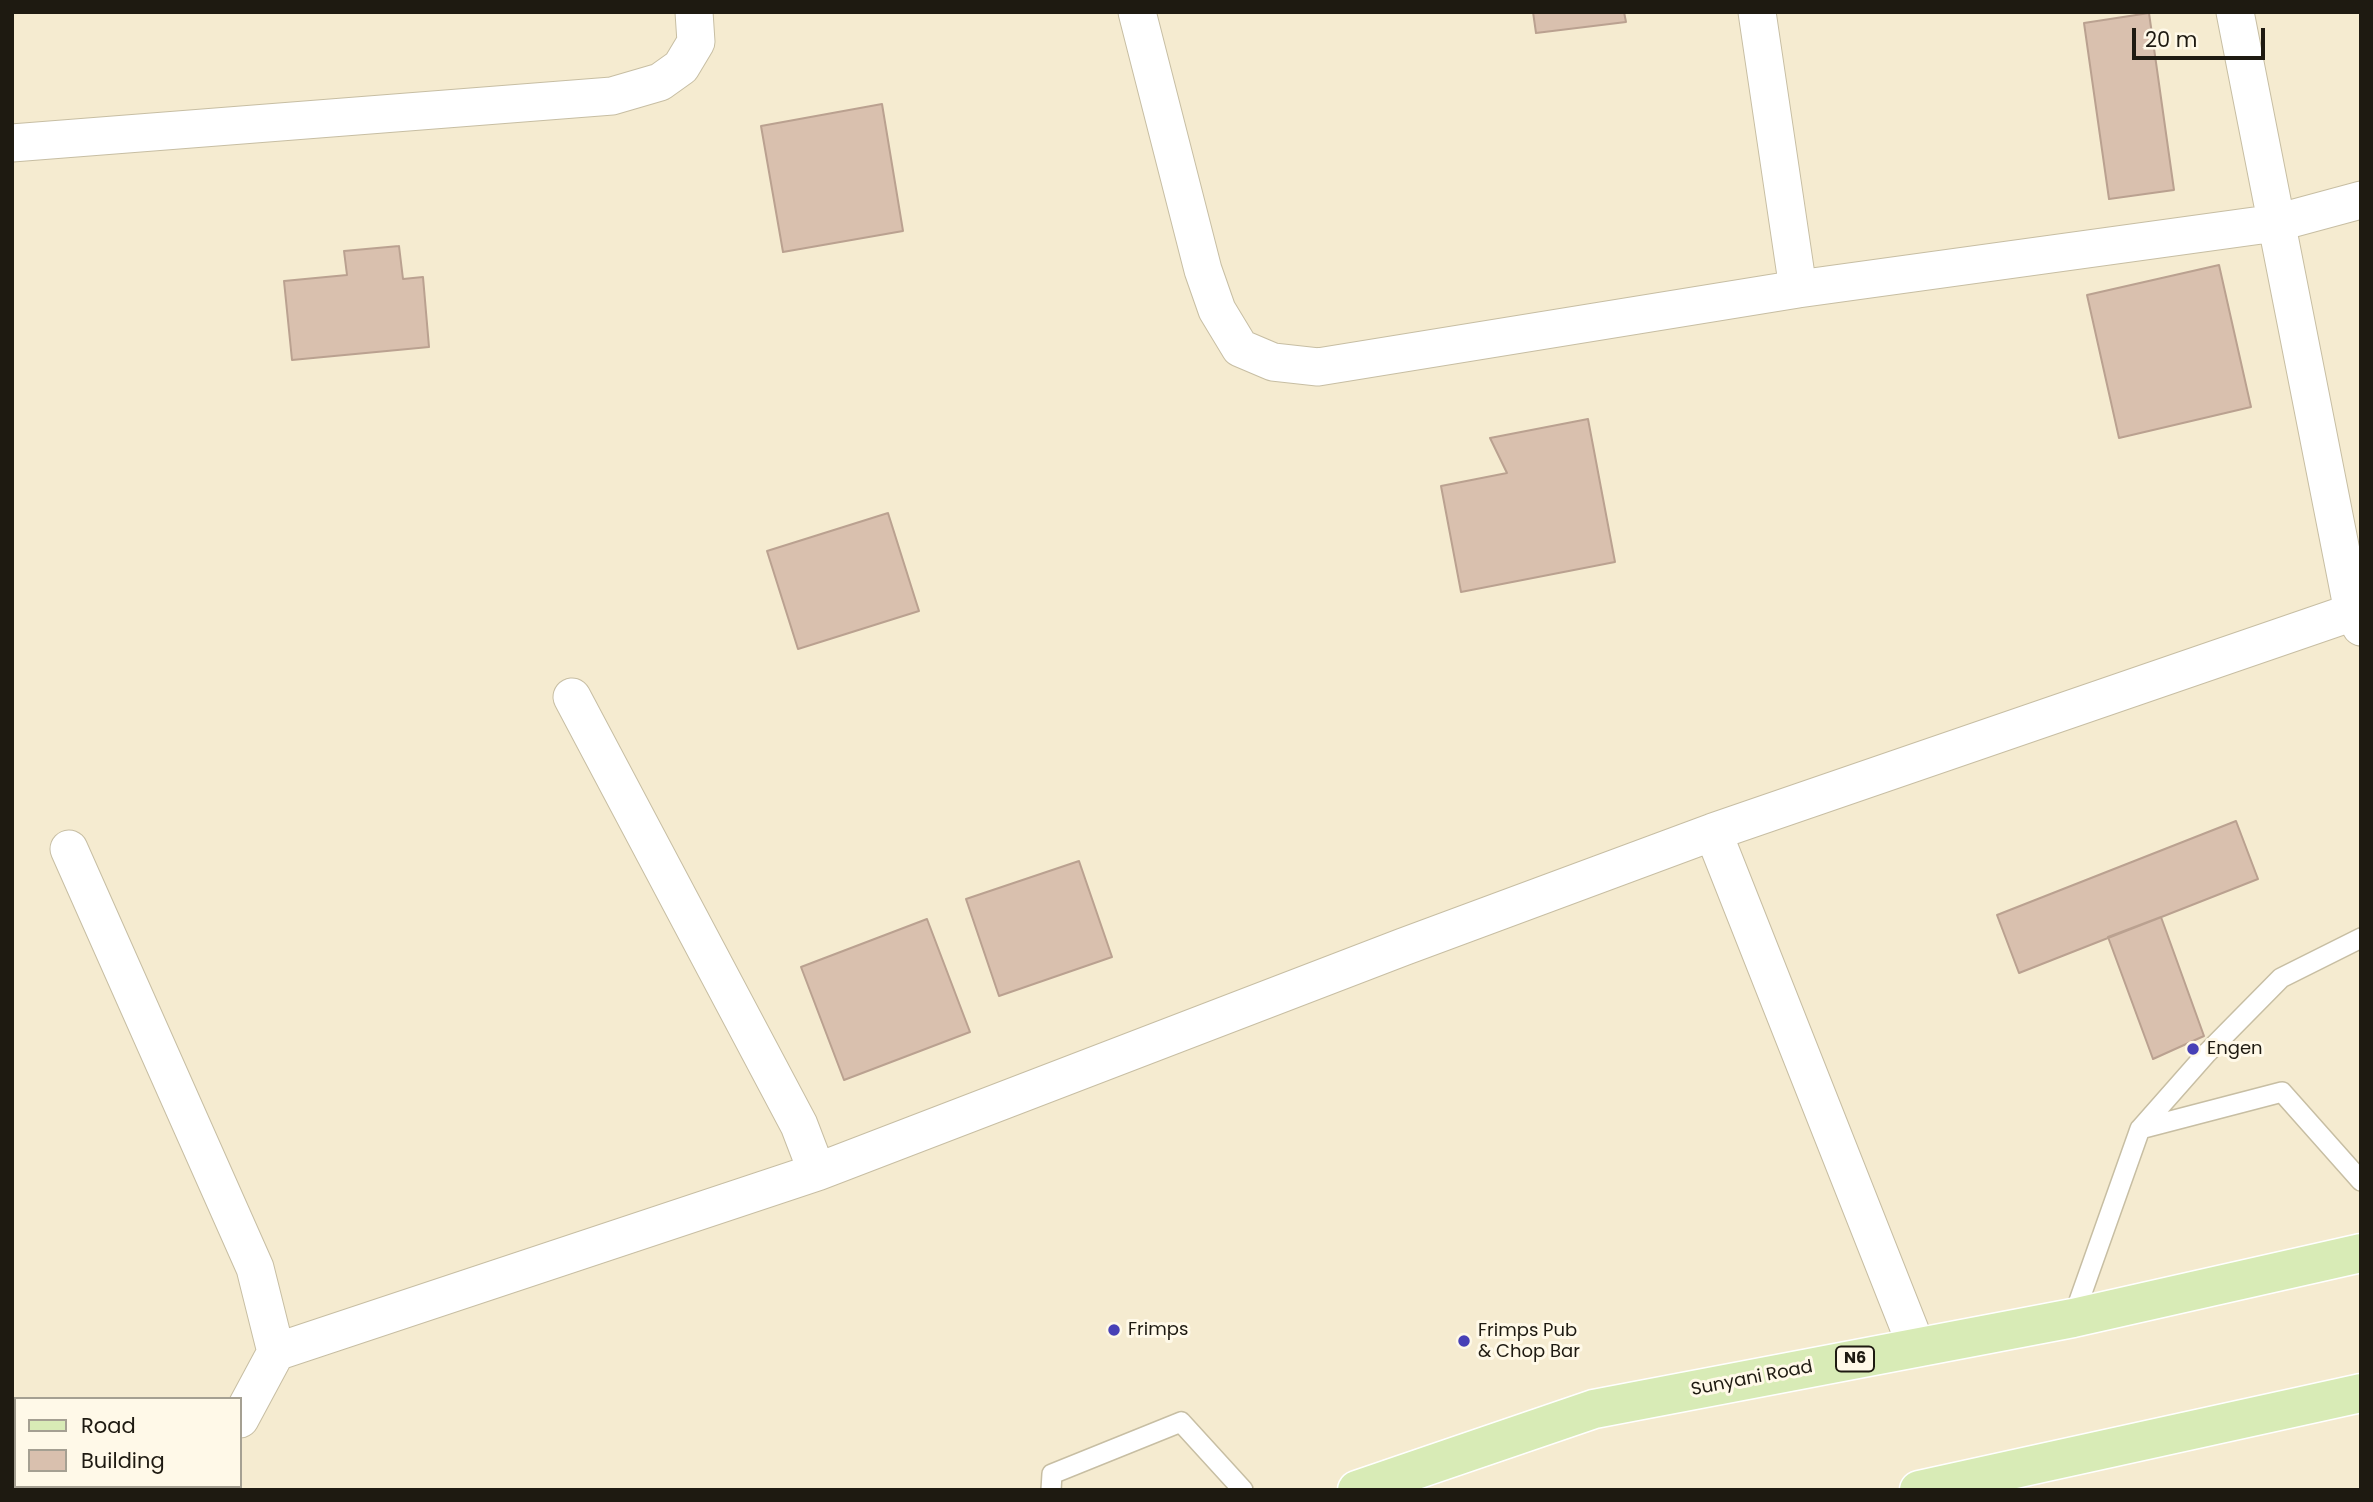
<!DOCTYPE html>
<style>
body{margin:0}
#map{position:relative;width:2373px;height:1502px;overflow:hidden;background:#f5ebd0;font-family:Poppins,sans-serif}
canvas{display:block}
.frame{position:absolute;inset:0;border:14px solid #1e1a11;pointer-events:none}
.legend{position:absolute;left:14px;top:1397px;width:228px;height:91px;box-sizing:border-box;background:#fff9e8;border:2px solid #a5a092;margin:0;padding:9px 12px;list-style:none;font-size:21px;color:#1e1a11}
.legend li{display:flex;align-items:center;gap:14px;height:35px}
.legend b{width:35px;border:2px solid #a5a092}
.scale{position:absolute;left:2132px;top:28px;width:133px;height:32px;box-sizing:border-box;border:4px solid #1e1a11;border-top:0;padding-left:9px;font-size:21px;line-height:24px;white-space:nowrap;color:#1e1a11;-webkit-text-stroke:5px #fff9e8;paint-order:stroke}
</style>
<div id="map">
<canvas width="2373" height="1502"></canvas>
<div class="frame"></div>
<ul class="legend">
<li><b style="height:9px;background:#d8ebb6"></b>Road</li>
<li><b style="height:19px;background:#d9c0ae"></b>Building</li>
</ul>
<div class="scale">20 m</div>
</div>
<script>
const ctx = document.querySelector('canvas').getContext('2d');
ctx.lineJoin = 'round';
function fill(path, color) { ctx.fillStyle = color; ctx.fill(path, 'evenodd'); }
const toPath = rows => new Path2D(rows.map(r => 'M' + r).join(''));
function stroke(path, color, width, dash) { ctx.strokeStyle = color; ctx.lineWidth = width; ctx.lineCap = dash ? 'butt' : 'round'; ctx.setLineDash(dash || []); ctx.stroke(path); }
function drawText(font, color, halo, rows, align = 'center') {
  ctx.font = font + ' Poppins,sans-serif'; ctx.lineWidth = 6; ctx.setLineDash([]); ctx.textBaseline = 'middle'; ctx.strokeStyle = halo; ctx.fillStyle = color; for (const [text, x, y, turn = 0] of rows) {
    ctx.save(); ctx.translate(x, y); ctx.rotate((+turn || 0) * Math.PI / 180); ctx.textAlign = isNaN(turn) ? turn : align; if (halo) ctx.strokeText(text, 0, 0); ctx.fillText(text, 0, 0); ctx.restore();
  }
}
const building = toPath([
 [1533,12,1624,12,1626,22,1536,33,1533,12],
 [2149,13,2174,190,2109,199,2084,23,2149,13],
 [882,104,903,231,783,252,761,126,882,104],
 [399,246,403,279,423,277,429,347,292,360,284,281,347,275,344,251,399,246],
 [2219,265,2251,407,2119,438,2087,295,2219,265],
 [1588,419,1615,562,1461,592,1441,486,1507,473,1490,438,1588,419],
 [888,513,919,611,798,649,767,551,888,513],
 [2236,821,2258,879,2019,973,1997,915,2236,821],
 [1079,861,1112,957,999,996,966,899,1079,861],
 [2161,917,2204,1036,2153,1059,2108,937,2161,917],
 [927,919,970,1032,844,1080,801,967,927,919]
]);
const service = toPath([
 [2140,1129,2207,1053,2281,978,2361,938],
 [2073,1318,2140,1129,2282,1092,2361,1181],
 [1051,1490,1052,1474,1181,1422,1243,1490]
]);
const minor = toPath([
 [1137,12,1203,270,1217,310,1240,348,1273,362,1318,367,1798,289,2276,223,2361,200],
 [1757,12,1798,289],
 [2235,12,2353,612,2361,627],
 [12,143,612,96,660,82,681,67,696,42,694,12],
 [572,697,799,1125,817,1172,1403,947,1713,832,2353,612],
 [1713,832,1917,1348],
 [69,849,255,1268,276,1352,240,1419],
 [276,1352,817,1172],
 [183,1490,187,1486]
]);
const primary = toPath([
 [1357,1490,1594,1409,2073,1318,2361,1253],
 [1919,1490,2361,1393]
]);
const markers = [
 [2193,1049,7,"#4740b6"],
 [1114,1330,7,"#4740b6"],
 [1464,1341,7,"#4740b6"]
];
const shields = [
 [1855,1359,38]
];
const shieldNames = [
 ["N6",1855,1359]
];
const poiNames = [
 ["Engen",2207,1049],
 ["Frimps",1128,1330],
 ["Frimps Pub",1478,1331],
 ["& Chop Bar",1478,1352]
];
const streetNames = [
 ["Sunyani Road",1752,1379,-11]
];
fill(building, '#d9c0ae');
stroke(building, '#baa190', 2);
stroke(service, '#c7bea3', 22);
stroke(minor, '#c7bea3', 39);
stroke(primary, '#fff', 41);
stroke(service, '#fff', 19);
stroke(minor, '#fff', 37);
stroke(primary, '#d8ebb6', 38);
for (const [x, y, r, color] of markers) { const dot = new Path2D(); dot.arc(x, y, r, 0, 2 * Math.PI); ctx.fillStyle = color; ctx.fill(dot); stroke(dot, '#fff9e8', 2.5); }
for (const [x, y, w] of shields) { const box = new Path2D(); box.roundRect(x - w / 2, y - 12.5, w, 25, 5); ctx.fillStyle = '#fff9e8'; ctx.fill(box); stroke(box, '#1e1a11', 2); }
drawText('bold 16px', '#1e1a11', null, shieldNames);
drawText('18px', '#1e1a11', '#fff9e8', poiNames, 'left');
drawText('18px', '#1e1a11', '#fff9e8', streetNames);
</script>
